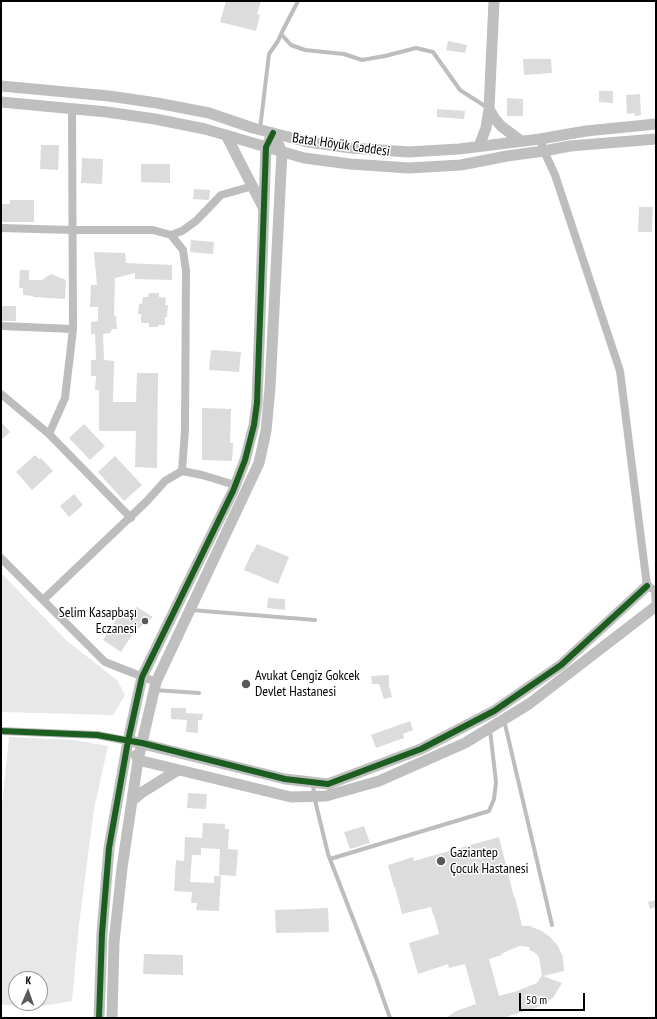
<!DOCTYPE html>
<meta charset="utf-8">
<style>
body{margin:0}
#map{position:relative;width:657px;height:1019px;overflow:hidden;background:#fff;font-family:"PT Sans Narrow",sans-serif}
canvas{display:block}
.frame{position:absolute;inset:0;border:2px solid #000;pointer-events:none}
.north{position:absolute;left:8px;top:971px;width:40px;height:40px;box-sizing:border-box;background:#fff;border:1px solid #999;border-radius:50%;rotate:2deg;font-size:11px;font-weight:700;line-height:16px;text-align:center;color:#000}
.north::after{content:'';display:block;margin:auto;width:14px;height:18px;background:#595959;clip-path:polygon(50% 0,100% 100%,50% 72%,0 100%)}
.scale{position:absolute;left:519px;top:993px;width:66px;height:18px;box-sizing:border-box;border:2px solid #000;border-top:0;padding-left:5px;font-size:12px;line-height:14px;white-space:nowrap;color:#000;-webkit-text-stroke:3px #fff;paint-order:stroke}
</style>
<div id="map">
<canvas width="657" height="1019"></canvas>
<div class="frame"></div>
<div class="north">K</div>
<div class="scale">50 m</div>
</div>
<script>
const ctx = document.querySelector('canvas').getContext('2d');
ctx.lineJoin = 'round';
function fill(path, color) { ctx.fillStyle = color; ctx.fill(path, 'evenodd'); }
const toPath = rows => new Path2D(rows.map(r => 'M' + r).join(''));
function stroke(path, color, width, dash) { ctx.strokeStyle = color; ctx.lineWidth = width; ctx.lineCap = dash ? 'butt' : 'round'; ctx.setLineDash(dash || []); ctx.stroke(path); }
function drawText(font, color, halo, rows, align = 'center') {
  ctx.font = font + ' "PT Sans Narrow",sans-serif'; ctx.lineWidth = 3; ctx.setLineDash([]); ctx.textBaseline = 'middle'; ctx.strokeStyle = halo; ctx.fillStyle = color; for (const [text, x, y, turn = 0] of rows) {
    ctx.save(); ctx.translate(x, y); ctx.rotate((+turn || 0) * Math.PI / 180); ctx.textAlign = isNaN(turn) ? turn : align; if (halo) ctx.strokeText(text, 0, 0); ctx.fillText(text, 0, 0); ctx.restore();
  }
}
const green = toPath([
 [1,573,67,641,117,680,125,695,113,715,1,712],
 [9,737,74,740,108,746,94,809,79,925,72,1001,42,1006,6,1005,1,1004,1,813],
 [16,979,40,979,40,1003,16,1003]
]);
const building = toPath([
 [226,1,261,1,257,14,260,15,256,31,220,22],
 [448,41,467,45,465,53,446,50],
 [523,59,551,59,552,73,524,75],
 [599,91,613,91,613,103,599,102],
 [640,94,641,115,635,116,634,113,627,114,626,95],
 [507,98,523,99,523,116,507,116],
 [437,109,465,111,464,119,437,117],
 [41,145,59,145,58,170,40,169],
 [82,158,103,159,102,184,81,183],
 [141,164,170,164,170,183,141,182],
 [194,189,210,190,209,200,193,199],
 [10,200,34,200,34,222,1,222,1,204,10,204],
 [639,207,653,207,652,232,638,232],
 [191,240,214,242,213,254,190,252],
 [94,252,125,253,126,263,172,265,172,280,135,279,135,273,115,278,114,316,116,316,117,329,112,329,110,333,103,334,104,360,114,361,113,402,136,402,137,373,158,373,157,468,135,467,136,431,99,431,99,390,95,390,96,376,91,376,91,360,96,360,95,334,91,334,91,322,98,321,98,307,90,307,91,285,97,285],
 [20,270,29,270,29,280,42,280,51,274,66,280,65,299,33,297,33,296,23,295,23,288,19,288],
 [149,293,159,293,159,297,166,298,165,305,168,305,167,317,165,317,165,325,158,325,158,327,149,327,149,323,141,323,141,314,138,314,139,304,142,304,143,297,148,297],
 [1,306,16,306,16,321,1,321],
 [211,350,241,352,239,372,209,370],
 [202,408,231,409,230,443,233,443,232,461,202,460],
 [1,422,10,432,1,440],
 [84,424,105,446,90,460,69,438],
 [35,455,39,459,41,458,53,471,32,490,16,472],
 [115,456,142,485,124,501,98,472],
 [74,494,83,505,69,517,60,506],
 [257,544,289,557,278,584,244,570,252,552,253,552],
 [268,598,285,599,285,610,267,608],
 [137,607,153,617,134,632,121,652,103,640,117,618],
 [389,675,389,686,392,697,384,699,379,684,372,684,371,676],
 [171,708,186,708,186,713,203,714,202,720,198,720,198,733,186,732,187,720,171,719],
 [410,721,413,730,403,734,404,738,376,748,371,735],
 [188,793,207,794,206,809,187,808],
 [203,823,225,824,225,829,229,829,228,849,238,850,236,876,219,875,220,849,201,848,201,855,192,855,190,882,214,883,214,876,221,876,219,911,196,910,197,903,191,903,192,892,174,891,176,860,184,861,185,837,202,838],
 [364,826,370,843,350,849,344,832],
 [499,837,514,897,515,897,522,926,532,926,531,927,540,930,550,937,558,946,563,957,564,971,543,976,562,983,553,998,547,1002,539,1007,502,1018,446,1018,456,1011,476,1004,465,964,449,968,448,964,418,974,409,943,439,934,434,915,433,915,431,907,402,914,395,887,394,887,388,865,413,857,414,861],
 [519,946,530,947,529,950,534,952,539,957,542,975,537,983,517,991,499,996,489,959,502,955,501,954],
 [656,900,656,907,650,909,648,902],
 [328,908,329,932,276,933,275,910],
 [144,954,183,955,183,975,143,974]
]);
const lane = toPath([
 [298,1,281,34,291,45,305,50,344,54,362,60,385,56,416,48,433,52,460,90,488,108],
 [260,129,269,54,278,41,281,34],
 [191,610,315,620],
 [154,690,199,693],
 [504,720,552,925],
 [313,782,314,796,328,854,376,978,390,1018],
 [330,859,489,811,494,799,496,782,490,730]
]);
const street = toPath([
 [540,139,544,151,555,175,620,371,647,586,655,590,656,607],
 [1,228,72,230,153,230,171,235,182,231,196,221,221,195,253,186],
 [171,235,183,250,186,271,185,430,182,471],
 [1,326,73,329],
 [1,394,49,434,131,518],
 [49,434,65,398,73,329,72,109],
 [1,558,105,662,156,682],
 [43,600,147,501,165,481,182,471,202,475,235,485],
 [1,731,97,735,128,741]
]);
const secondary = toPath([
 [1,86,109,96,157,103,209,113,253,128,308,142,351,148,409,152,459,149,540,139,586,131,656,124],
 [1,102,107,112,155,119,205,129,304,158,350,164,409,168,461,165,507,156,544,151,570,146,656,139],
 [489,109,495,119,501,126,521,141],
 [226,135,263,207],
 [479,146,486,128,489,109,494,1],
 [135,742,285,779,328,784,421,749,494,711,561,665,647,586],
 [136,755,138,760,291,797,326,796,379,781,465,743,529,704,656,606],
 [133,800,141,793,178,770],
 [99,1018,102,933,109,848,128,741,142,677,233,491,245,460,254,425,257,403,266,147,273,133],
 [112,1018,114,942,122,868,138,760,156,682,259,463,266,431,270,388,282,152,273,133]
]);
const cycleway = toPath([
 [1,731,97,735,142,743,285,779,328,784,421,749,494,711,561,665,647,586],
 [99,1018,102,933,109,848,128,741,142,677,233,491,245,460,254,425,257,403,266,147,273,133]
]);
const markers = [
 [145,621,4,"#595959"],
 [246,684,5,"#595959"],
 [441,861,5,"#595959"]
];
const streetNames = [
 ["Batal Höyük Caddesi",341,145,8]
];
const poiNames = [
 ["Selim Kasapbaşı",137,613,"right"],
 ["Eczanesi",137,629,"right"],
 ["Avukat Cengiz Gokcek",255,676],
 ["Devlet Hastanesi",255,692],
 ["Gaziantep",450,853],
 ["Çocuk Hastanesi",450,869]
];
fill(green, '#e8e8e8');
fill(building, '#dcdcdc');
stroke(lane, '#bdbdbd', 4);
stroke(street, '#bdbdbd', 8);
stroke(secondary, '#bfbfbf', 11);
stroke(cycleway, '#1b5e20', 6);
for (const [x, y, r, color] of markers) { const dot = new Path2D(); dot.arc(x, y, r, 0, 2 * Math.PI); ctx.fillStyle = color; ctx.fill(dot); stroke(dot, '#fff', 1.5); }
drawText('14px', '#000', '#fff', streetNames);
drawText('14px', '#000', '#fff', poiNames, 'left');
</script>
